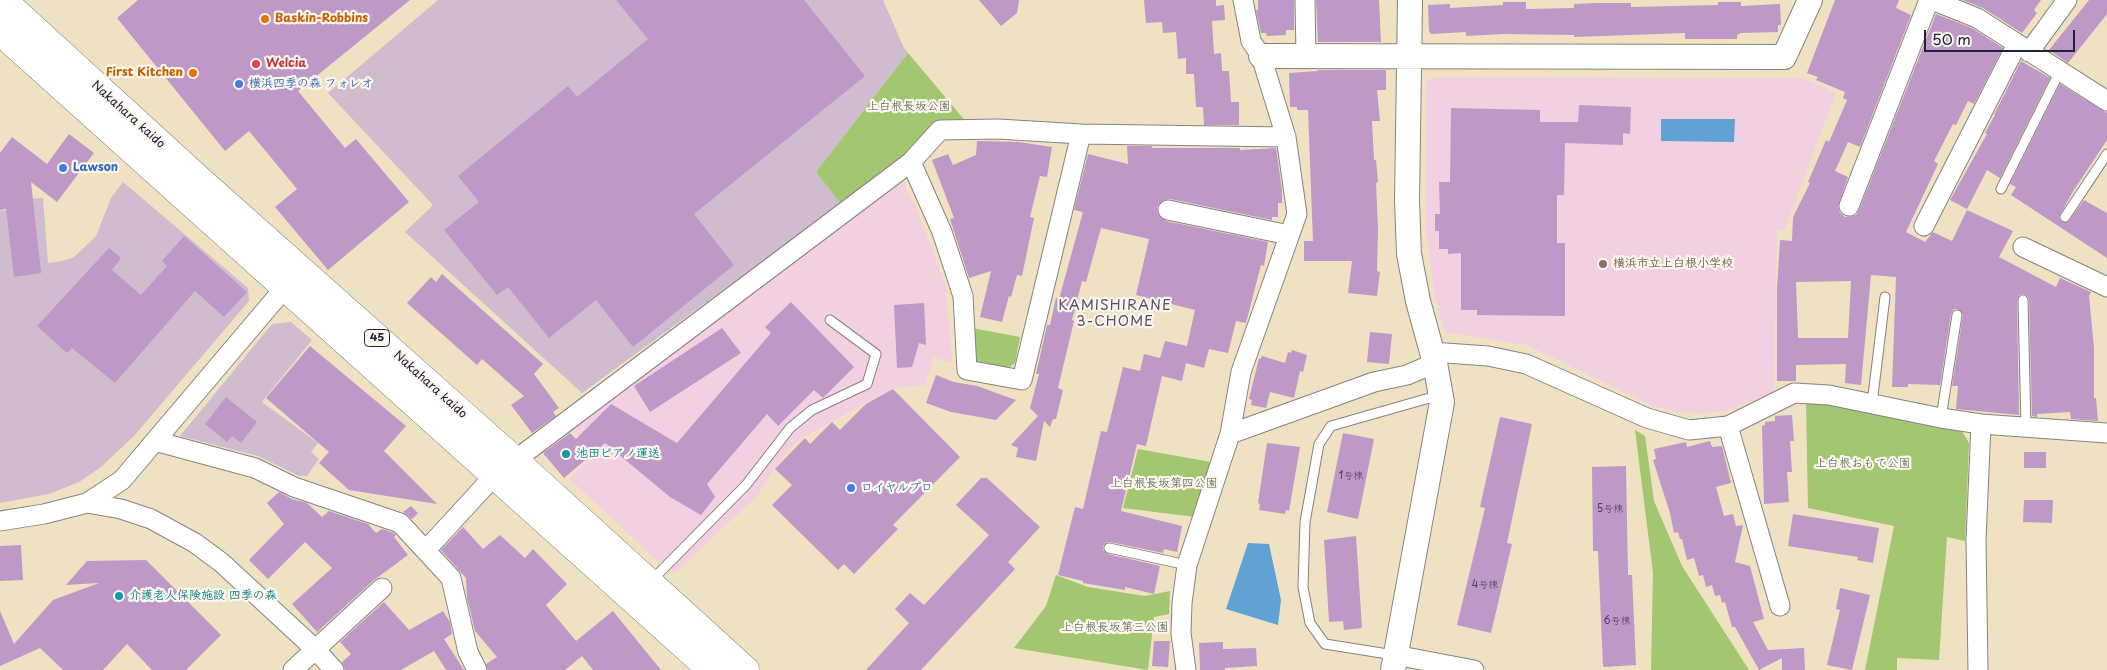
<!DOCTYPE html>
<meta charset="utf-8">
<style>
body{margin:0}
#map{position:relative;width:2107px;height:670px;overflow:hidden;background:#efe2c3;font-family:"Playpen Sans",sans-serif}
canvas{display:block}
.scale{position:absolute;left:1924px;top:30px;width:151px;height:22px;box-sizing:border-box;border:2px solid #22223b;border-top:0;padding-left:6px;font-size:15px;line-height:18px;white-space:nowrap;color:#22223b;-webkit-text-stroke:4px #fbf7ec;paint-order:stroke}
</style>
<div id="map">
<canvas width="2107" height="670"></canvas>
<div class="scale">50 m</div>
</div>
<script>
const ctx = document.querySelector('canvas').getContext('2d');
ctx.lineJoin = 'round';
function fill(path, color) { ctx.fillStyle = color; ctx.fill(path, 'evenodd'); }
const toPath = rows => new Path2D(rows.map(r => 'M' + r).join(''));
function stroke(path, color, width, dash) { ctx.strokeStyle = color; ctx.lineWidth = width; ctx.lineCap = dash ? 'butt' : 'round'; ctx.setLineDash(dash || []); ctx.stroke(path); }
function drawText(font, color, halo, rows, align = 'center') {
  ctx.font = font + ' "Playpen Sans","Klee One",sans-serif'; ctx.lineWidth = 4.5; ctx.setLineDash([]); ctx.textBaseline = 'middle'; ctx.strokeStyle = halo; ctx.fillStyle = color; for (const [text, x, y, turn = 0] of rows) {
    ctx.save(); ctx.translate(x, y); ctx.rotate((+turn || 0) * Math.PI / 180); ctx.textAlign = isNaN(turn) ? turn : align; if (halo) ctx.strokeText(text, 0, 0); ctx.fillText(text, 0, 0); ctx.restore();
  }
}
const built = toPath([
 [1432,77,1803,78,1836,93,1784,231,1778,229,1777,231,1774,392,1726,411,1703,413,1678,412,1651,405,1527,345,1445,332,1435,297,1426,231,1426,83],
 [900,176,919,215,946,286,952,363,934,357,925,385,893,388,802,438,791,447,774,469,758,495,675,573,653,557,570,479,594,453,569,426]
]);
const industrial = toPath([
 [438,0,883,0,904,48,908,53,816,172,841,204,582,393,405,232,433,205,328,93],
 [123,182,248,288,249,301,134,436,101,467,79,482,49,494,0,503,0,211,16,209,25,199,43,198,48,263,62,261,74,257,96,236,111,198],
 [291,322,312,340,262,402,318,443,311,452,319,459,307,476,299,476,258,456,180,436,272,324]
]);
const green = toPath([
 [908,53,968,124,940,126,841,204,816,172],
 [972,328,1020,337,1015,363,1007,369,982,366,975,360],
 [1806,402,1829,402,1962,431,1969,443,1965,541,1947,537,1939,660,1897,658,1897,670,1865,670,1894,526,1808,508],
 [1635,430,1645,436,1654,501,1682,566,1749,670,1651,670,1653,573],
 [1138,449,1211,462,1195,517,1123,508],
 [1056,575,1088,587,1145,596,1170,591,1169,614,1154,617,1148,670,1014,648,1046,606]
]);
const water = toPath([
 [1661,119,1735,119,1734,142,1661,141],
 [1248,543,1269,544,1281,600,1278,625,1226,609]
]);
const building = toPath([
 [138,0,410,0,298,91,345,148,356,139,409,202,328,270,275,207,297,189,249,131,225,151,117,18],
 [616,0,804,0,865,76,694,214,734,265,633,347,596,300,549,338,508,287,497,295,444,230,479,202,458,176,568,86,577,97,648,39],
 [979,0,1019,0,1017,13,1001,26],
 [1144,0,1216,0,1216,6,1224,5,1225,20,1212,21,1214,54,1221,53,1222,71,1229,71,1231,102,1239,102,1239,125,1204,125,1203,107,1196,107,1194,74,1186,74,1186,58,1178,59,1176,32,1163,33,1162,22,1146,23],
 [1258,0,1294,0,1294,30,1286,30,1286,35,1267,36,1266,33,1261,33,1256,10,1258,10],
 [1316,0,1379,0,1381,42,1318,42],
 [1835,0,1899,0,1896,8,1911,15,1860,147,1848,142,1835,171,1848,177,1838,207,1840,213,1845,217,1856,215,1859,210,1936,14,1972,28,2003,48,1974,104,1968,101,1956,125,1953,124,1934,161,1938,164,1906,232,1925,242,1933,232,1952,241,1967,210,2013,231,1999,257,2056,287,2060,278,2091,292,2089,296,2094,348,2094,398,2096,398,2098,421,2071,419,2070,412,2037,414,2037,417,2032,416,2029,300,2028,296,2023,294,2019,295,2017,300,2019,415,1956,409,1958,386,1952,386,1963,315,1958,309,1954,309,1951,314,1940,385,1908,384,1908,387,1892,387,1896,277,1871,275,1861,385,1845,383,1846,364,1796,365,1796,381,1777,381,1777,289,1780,240,1792,241,1793,217,1810,183,1808,182,1826,140,1829,142,1847,100,1843,98,1845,92,1816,80,1818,77,1807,73],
 [1851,281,1848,338,1798,338,1796,282],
 [1962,0,2041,0,2034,10,2037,13,2022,33,1983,8],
 [2089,0,2107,0,2107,14,2068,63,2049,50],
 [1503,2,1526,2,1526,9,1574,8,1574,4,1597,3,1631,3,1631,7,1718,5,1718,2,1741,2,1741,6,1780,4,1781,25,1778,25,1778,32,1741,33,1737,35,1737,39,1685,39,1685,33,1574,37,1574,35,1503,34,1466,36,1466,32,1431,34,1429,31,1428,5,1450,4,1450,8,1503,5],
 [2021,61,2050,78,2000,178,1987,170,1967,209,1950,200,1987,134,1985,133,1995,115,1994,115],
 [1318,70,1386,70,1386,90,1377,90,1380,121,1372,121,1374,160,1376,160,1378,182,1376,183,1378,229,1377,271,1380,272,1377,296,1348,293,1352,261,1304,261,1304,241,1313,241,1308,110,1297,110,1297,107,1290,107,1289,73,1318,71],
 [2060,84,2107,113,2107,140,2072,193,2059,217,2062,222,2068,222,2084,200,2107,213,2107,258,2011,195,2016,187,2010,184],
 [1579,105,1631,107,1630,134,1623,133,1623,145,1565,143,1564,195,1557,195,1557,243,1565,243,1565,316,1477,315,1477,310,1461,310,1461,253,1448,254,1448,249,1439,249,1439,231,1435,231,1435,214,1440,214,1439,182,1450,182,1451,108,1540,110,1540,122,1578,122],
 [69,134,94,153,57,202,31,182,41,273,14,277,6,209,0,210,0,153,12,137,47,164],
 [977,141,1018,142,1052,147,1047,177,1040,176,1030,217,1034,218,1022,276,1017,275,1011,297,1009,296,1002,322,980,317,991,271,969,278,950,219,954,218,932,160,948,154,953,165,976,155],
 [1127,146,1152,146,1152,148,1240,148,1240,150,1276,148,1282,190,1282,203,1278,203,1278,217,1272,217,1272,220,1170,199,1164,200,1157,207,1158,214,1166,221,1268,242,1264,266,1261,265,1246,323,1236,321,1228,353,1209,349,1204,368,1186,363,1182,381,1162,376,1146,446,1137,444,1121,511,1182,526,1177,552,1164,549,1163,553,1110,542,1107,542,1103,546,1103,550,1108,554,1160,566,1154,594,1125,587,1125,590,1083,583,1083,581,1058,575,1075,507,1083,509,1101,431,1107,432,1123,367,1140,371,1144,354,1160,358,1165,341,1187,346,1195,310,1136,295,1149,239,1101,228,1086,282,1082,281,1072,320,1074,321,1058,388,1063,390,1056,419,1053,419,1050,427,1044,421,1036,461,1016,457,1018,448,1011,445,1038,416,1030,408,1039,374,1036,374,1047,325,1050,325,1056,298,1059,299,1083,212,1074,210,1088,154,1128,164],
 [184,236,247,292,224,317,195,291,115,383,72,348,67,353,37,326,109,248,121,258,112,270,141,295,167,266,162,261],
 [442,274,543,364,534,374,559,408,553,412,556,416,532,433,511,405,524,396,482,359,477,365,407,303,431,277,436,282],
 [791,302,854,367,823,398,814,390,778,426,767,414,707,484,715,497,701,515,670,497,605,443,564,478,543,453,570,433,576,439,611,404,677,443,771,333,765,327],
 [924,303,926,345,919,343,912,367,897,368,894,305],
 [722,328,741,353,650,412,634,386],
 [1370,332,1392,334,1389,364,1367,362],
 [310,346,406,426,384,451,437,504,349,490,319,463,329,452,266,398],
 [1292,350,1307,355,1303,372,1300,371,1294,398,1270,392,1266,408,1251,405,1252,400,1249,399,1259,358,1261,359,1262,356,1285,363,1288,352,1291,353],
 [936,375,954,382,977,386,1016,400,996,420,951,412,926,403],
 [893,389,960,457,893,525,898,529,854,574,844,564,838,570,772,505,792,485,775,469,805,438,810,444,832,422,840,430,866,404],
 [226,397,257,422,241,443,232,436,227,442,205,424],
 [1792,415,1794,441,1790,441,1792,472,1787,472,1789,502,1764,504,1762,426,1765,425,1765,422,1775,421,1775,416],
 [1500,417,1532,424,1507,543,1512,544,1491,633,1457,625,1485,508,1480,507],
 [1343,433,1374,439,1358,519,1327,512],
 [1710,441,1712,447,1722,446,1731,483,1716,487,1724,516,1733,514,1736,526,1743,525,1735,562,1750,566,1764,619,1753,622,1768,650,1804,648,1805,670,1782,670,1782,658,1759,670,1735,627,1732,627,1725,602,1722,603,1720,595,1715,596,1712,585,1706,587,1703,575,1699,576,1694,558,1687,560,1682,539,1680,539,1678,532,1674,533,1670,513,1653,460,1656,459,1654,449,1686,442,1687,447],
 [1267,443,1300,447,1289,511,1286,510,1285,514,1259,510,1260,504,1258,503],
 [2024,452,2046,452,2046,468,2024,468],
 [1626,466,1628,575,1632,575,1636,665,1603,667,1598,551,1593,551,1592,467],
 [981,478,987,478,1040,527,1008,562,1015,569,921,670,866,670,909,623,895,609,910,593,924,605,989,535,956,505],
 [279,492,292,499,307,503,322,517,329,511,368,524,376,533,382,529,394,533,396,535,394,537,408,555,374,580,317,632,292,604,332,568,305,542,268,579,249,560,284,524,267,503],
 [2024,500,2053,500,2052,523,2023,522],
 [411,506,418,513,412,519,403,512],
 [1793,514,1879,528,1873,563,1857,560,1858,557,1788,546],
 [463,527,483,549,500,535,525,558,533,549,567,584,546,605,576,641,613,611,661,670,593,670,582,656,565,670,488,670,486,664,497,657,475,631,467,598,466,578,441,550],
 [1356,536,1362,628,1344,630,1343,621,1329,622,1324,540],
 [21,545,23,580,0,581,0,546],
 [146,560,221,635,186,670,152,670,127,644,103,670,63,670,40,648,0,666,0,611,14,644,53,600,99,583,66,585,87,561],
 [1840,588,1870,595,1852,670,1827,665,1840,610,1836,609],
 [384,602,409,630,443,611,450,622,452,634,444,639,464,670,446,670,434,651,401,670,345,670,342,662,351,654,340,642],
 [1154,641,1170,641,1168,667,1152,666],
 [1223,642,1223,649,1256,648,1257,666,1225,668,1225,670,1200,670,1199,643]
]);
const service = toPath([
 [2001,189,2060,71],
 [2065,217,2107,154],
 [2023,300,2026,428],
 [1872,404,1885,297],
 [1941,418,1957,315],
 [1109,548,1187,565],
 [651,581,746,485,790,428,812,410,867,384,876,354,830,320],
 [1394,655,1325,644,1310,623,1303,587,1305,522,1319,444,1331,426,1440,395]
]);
const minor = toPath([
 [1305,0,1306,56],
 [1932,0,1977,18,2107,101],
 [2029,52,2067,0],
 [911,162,942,232,963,296,967,370,1022,380,1081,134],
 [1849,206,1929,0],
 [1168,210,1289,235],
 [1924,226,2017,44],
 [2023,247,2107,287],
 [1431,352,1488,356,1526,364,1647,418,1689,430,1728,426,1794,393,1829,395,1941,418,1981,424,2107,433],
 [1728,426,1780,606],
 [1230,434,1374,382,1407,375,1435,363],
 [155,441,255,468,294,487,400,523,451,578,468,652,477,670],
 [87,503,121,509,151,519,195,543,222,563,316,650,334,670],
 [0,521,44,514,87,503,122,480,293,278],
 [426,550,494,476,911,162,940,130,998,129,1081,134,1286,137],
 [1395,655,1474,670],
 [293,670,382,588],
 [1186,670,1181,633,1182,603,1187,565,1230,434,1241,372,1297,214,1286,137,1261,56,1251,41,1243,0],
 [1978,670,1976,540,1981,424]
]);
const tertiary = toPath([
 [1261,56,1784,57,1810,0],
 [1393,670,1442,402,1435,363,1418,301,1409,254,1407,201,1410,0]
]);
const primary = toPath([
 [2,0,198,179,515,461,745,670],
 [0,31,712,670]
]);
const markers = [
 [265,19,5,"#e8710a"],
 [256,64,5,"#e0444e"],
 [193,73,5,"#e8710a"],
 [239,84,5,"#3f7fe0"],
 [63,168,5,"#3f7fe0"],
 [1603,264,5,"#8d6e63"],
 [566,454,5,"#0f9aa8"],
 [851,488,5,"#3f7fe0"],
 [119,596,5,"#0f9aa8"]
];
const numberNames = [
 ["1号棟",1351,476],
 ["5号棟",1610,509],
 ["4号棟",1485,585],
 ["6号棟",1617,621]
];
const shields = [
 [377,338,25]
];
const shieldNames = [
 ["45",377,338]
];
const foodNames = [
 ["Baskin-Robbins",275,19],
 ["First Kitchen",183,73,"right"]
];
const healthNames = [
 ["Welcia",266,64]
];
const shopNames = [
 ["横浜四季の森 フォレオ",249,84],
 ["Lawson",73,168],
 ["ロイヤルプロ",861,488]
];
const parkNames = [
 ["上白根長坂公園",909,107],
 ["上白根おもて公園",1863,464],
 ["上白根長坂第四公園",1164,484],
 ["上白根長坂第三公園",1115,628]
];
const streetNames = [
 ["Nakahara kaido",128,115,42],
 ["Nakahara kaido",430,385,42]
];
const educationNames = [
 ["横浜市立上白根小学校",1613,264]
];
const cultureNames = [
 ["池田ピアノ運送",576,454],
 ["介護老人保険施設 四季の森",129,596]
];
const neighbourhoodNames = [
 ["KAMISHIRANE",1115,306],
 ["3-CHOME",1115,322]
];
fill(built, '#f2cfe1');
fill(industrial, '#cfbdcf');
fill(green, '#a3c670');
fill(water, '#5fa2d3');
fill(building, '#be98c7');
stroke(service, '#88827f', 11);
stroke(minor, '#88827f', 21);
stroke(tertiary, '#88827f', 26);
stroke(primary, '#88827f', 29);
stroke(service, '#fff', 9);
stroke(minor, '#fff', 19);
stroke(tertiary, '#fff', 24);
stroke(primary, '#fff', 28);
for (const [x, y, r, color] of markers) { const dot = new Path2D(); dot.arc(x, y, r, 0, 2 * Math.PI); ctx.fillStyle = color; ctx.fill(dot); stroke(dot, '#fbf7ec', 2); }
drawText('10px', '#49405e', null, numberNames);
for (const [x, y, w] of shields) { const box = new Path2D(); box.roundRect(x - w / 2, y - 8.5, w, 17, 4); ctx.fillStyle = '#fbf7ec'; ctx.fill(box); stroke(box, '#22223b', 1); }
drawText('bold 11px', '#22223b', null, shieldNames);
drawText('bold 12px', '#c56008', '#fbf7ec', foodNames, 'left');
drawText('bold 12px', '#be3a42', '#fbf7ec', healthNames, 'left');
drawText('bold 12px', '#366cbe', '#fbf7ec', shopNames, 'left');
drawText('12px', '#4f5b4e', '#fbf7ec', parkNames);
drawText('12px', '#22223b', '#fbf7ec', streetNames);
drawText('bold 12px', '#785e54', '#fbf7ec', educationNames, 'left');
drawText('bold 12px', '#0d838f', '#fbf7ec', cultureNames, 'left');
ctx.letterSpacing = '1px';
drawText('14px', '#594b6c', '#fbf7ec', neighbourhoodNames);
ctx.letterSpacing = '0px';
</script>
